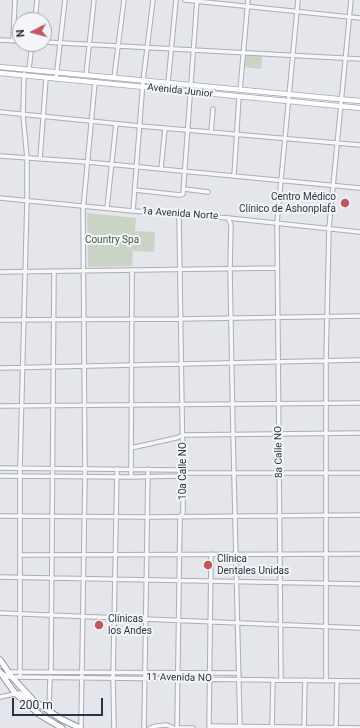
<!DOCTYPE html>
<meta charset="utf-8">
<style>
body{margin:0}
#map{position:relative;width:360px;height:728px;overflow:hidden;background:#e4e6eb;font-family:Roboto,sans-serif}
canvas{display:block}
.north{position:absolute;left:12px;top:12px;width:40px;height:40px;box-sizing:border-box;background:#f4f5f8;border:1px solid #a4a7af;border-radius:50%;rotate:264deg;font-size:11px;font-weight:700;line-height:16px;text-align:center;color:#2d3342}
.north::after{content:'';display:block;margin:auto;width:14px;height:18px;background:#c5545e;clip-path:polygon(50% 0,100% 100%,50% 72%,0 100%)}
.scale{position:absolute;left:12px;top:698px;width:91px;height:18px;box-sizing:border-box;border:2px solid #2d3342;border-top:0;padding-left:5px;font-size:12px;line-height:14px;white-space:nowrap;color:#2d3342;-webkit-text-stroke:3px #f4f5f8;paint-order:stroke}
</style>
<div id="map">
<canvas width="360" height="728"></canvas>
<div class="north">N</div>
<div class="scale">200 m</div>
</div>
<script>
const ctx = document.querySelector('canvas').getContext('2d');
ctx.lineJoin = 'round';
function fill(path, color) { ctx.fillStyle = color; ctx.fill(path, 'evenodd'); }
const toPath = rows => new Path2D(rows.map(r => 'M' + r).join(''));
function stroke(path, color, width, dash) { ctx.strokeStyle = color; ctx.lineWidth = width; ctx.lineCap = dash ? 'butt' : 'round'; ctx.setLineDash(dash || []); ctx.stroke(path); }
function drawText(font, color, halo, rows, align = 'center') {
  ctx.font = font + ' Roboto,sans-serif'; ctx.lineWidth = 4; ctx.setLineDash([]); ctx.textBaseline = 'middle'; ctx.strokeStyle = halo; ctx.fillStyle = color; for (const [text, x, y, turn = 0] of rows) {
    ctx.save(); ctx.translate(x, y); ctx.rotate((+turn || 0) * Math.PI / 180); ctx.textAlign = isNaN(turn) ? turn : align; if (halo) ctx.strokeText(text, 0, 0); ctx.fillText(text, 0, 0); ctx.restore();
  }
}
const green = toPath([
 [245,54,262,56,261,69,244,67],
 [87,213,136,218,135,231,155,232,154,252,133,251,132,266,88,267]
]);
const minor = toPath([
 [185,0,360,18],
 [35,20,37,0],
 [0,40,20,41],
 [13,41,15,0],
 [44,42,360,59],
 [29,69,32,44],
 [86,75,94,0],
 [114,78,124,0],
 [56,79,65,0],
 [168,83,176,0],
 [240,91,248,0],
 [0,112,140,126,360,145],
 [211,132,213,109],
 [0,156,87,162,360,188],
 [40,159,46,78],
 [161,169,165,128],
 [234,176,239,97],
 [184,189,208,192],
 [135,190,180,195,183,194,197,0],
 [0,198,133,211,228,218,360,232],
 [107,208,116,124],
 [133,211,143,81,153,0],
 [228,218,231,225,230,269,233,434,240,728],
 [0,272,277,268],
 [0,320,180,319,360,316],
 [0,368,360,360],
 [0,406,360,403],
 [131,448,176,438,183,435,360,433],
 [0,468,178,470,183,473],
 [0,476,131,477,178,476,183,473,360,473],
 [131,477,132,270],
 [0,516,148,517,360,515],
 [20,555,360,554],
 [0,577,360,584],
 [0,613,360,628],
 [8,672,239,673],
 [51,672,54,271],
 [2,673,8,677,12,677,360,681],
 [20,677,20,468,27,200,27,158,23,115,24,74],
 [281,680,277,223,298,0],
 [326,681,326,361,329,228,351,0],
 [0,697,19,693,21,693,30,700],
 [49,712,50,677],
 [81,728,85,476,83,210,95,82],
 [114,728,113,678,117,469],
 [144,728,148,469],
 [150,728,156,726,167,725,174,728],
 [177,728,180,517,183,513,183,473,179,214],
 [177,728,193,728],
 [209,728,211,554],
 [209,728,212,726,360,728],
 [272,728,273,680],
 [304,728,305,680],
 [336,728,337,681]
]);
const major = toPath([
 [0,67,360,101],
 [0,73,360,108]
]);
const highway = toPath([
 [0,660,12,677,34,701,61,719,80,728],
 [0,672,15,693,40,715,62,728]
]);
const markers = [
 [345,203,5,"#c5545e"],
 [208,565,5,"#c5545e"],
 [99,625,5,"#c5545e"]
];
const streetNames = [
 ["Avenida Junior",180,91,6],
 ["1a Avenida Norte",180,214,4],
 ["8a Calle NO",279,452,-91],
 ["10a Calle NO",183,471,-90],
 ["11 Avenida NO",179,678,1]
];
const poiNames = [
 ["Centro Médico",336,197,"right"],
 ["Clínico de Ashonplafa",336,209,"right"],
 ["Clínica",217,559],
 ["Dentales Unidas",217,571],
 ["Clínicas",108,619],
 ["los Andes",108,631]
];
const parkNames = [
 ["Country Spa",112,240]
];
fill(green, '#c9d4c6');
stroke(minor, '#a9adb5', 5.5);
stroke(major, '#a4aab6', 6);
stroke(highway, '#8d93a0', 7);
stroke(minor, '#f7f7f9', 3.5);
stroke(major, '#fff', 4.5);
stroke(highway, '#fff', 5);
for (const [x, y, r, color] of markers) { const dot = new Path2D(); dot.arc(x, y, r, 0, 2 * Math.PI); ctx.fillStyle = color; ctx.fill(dot); stroke(dot, '#f4f5f8', 1.5); }
drawText('10px', '#2d3342', '#f4f5f8', streetNames);
drawText('10px', '#2d3342', '#f4f5f8', poiNames, 'left');
drawText('10px', '#405d3b', '#f4f5f8', parkNames);
</script>
